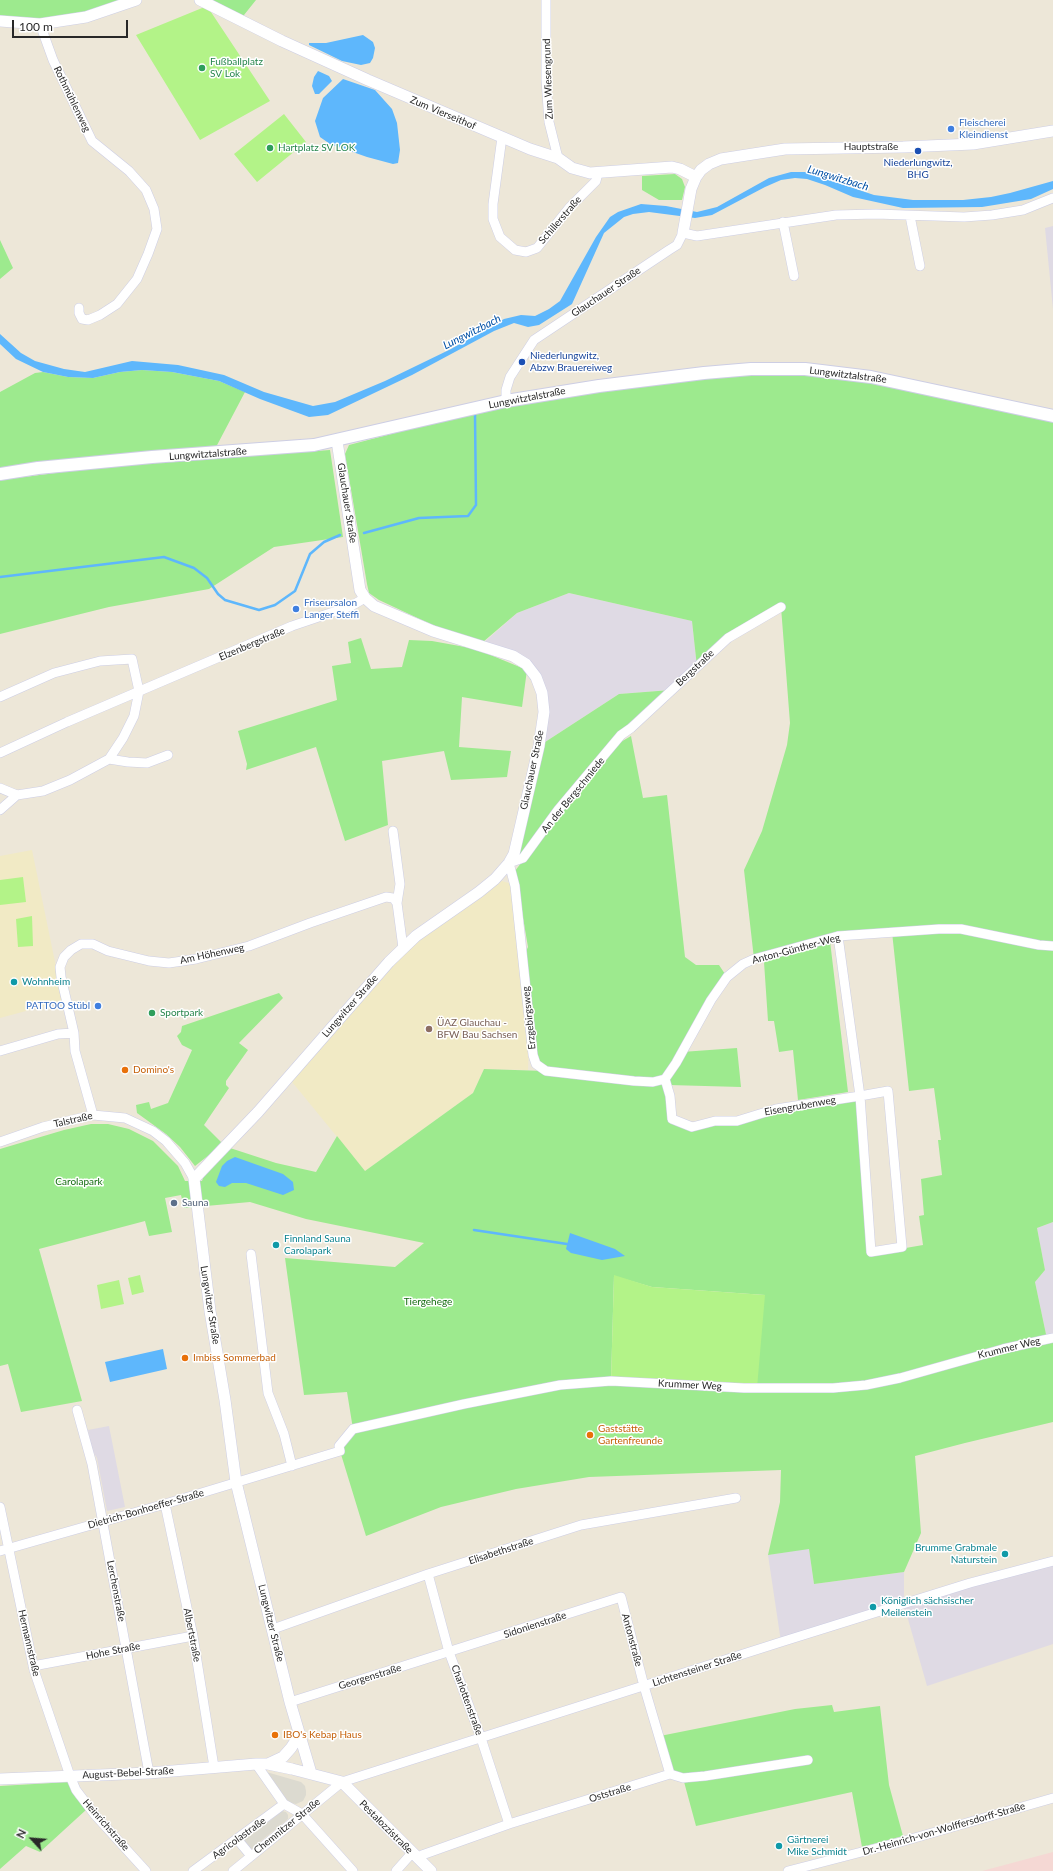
<!DOCTYPE html>
<meta charset="utf-8">
<style>
body{margin:0}
#map{position:relative;width:1053px;height:1871px;overflow:hidden;background:#ede7d8;font-family:Lato,sans-serif}
canvas{display:block}
.north{position:absolute;left:12px;top:1819px;width:40px;height:40px;-webkit-text-stroke:3px #fff;paint-order:stroke;rotate:296deg;font-size:11px;font-weight:700;line-height:16px;text-align:center;color:#282828}
.north::after{content:'';display:block;margin:auto;width:14px;height:18px;background:#282828;clip-path:polygon(50% 0,100% 100%,50% 72%,0 100%)}
.scale{position:absolute;left:12px;top:20px;width:116px;height:18px;box-sizing:border-box;border:2px solid #282828;border-top:0;padding-left:5px;font-size:12px;line-height:14px;white-space:nowrap;color:#282828;-webkit-text-stroke:3px #fff;paint-order:stroke}
</style>
<div id="map">
<canvas width="1053" height="1871"></canvas>
<div class="north">N</div>
<div class="scale">100 m</div>
</div>
<script>
const ctx = document.querySelector('canvas').getContext('2d');
ctx.lineJoin = 'round';
function fill(path, color) { ctx.fillStyle = color; ctx.fill(path, 'evenodd'); }
const toPath = rows => new Path2D(rows.map(r => 'M' + r).join(''));
function stroke(path, color, width, dash) { ctx.strokeStyle = color; ctx.lineWidth = width; ctx.lineCap = dash ? 'butt' : 'round'; ctx.setLineDash(dash || []); ctx.stroke(path); }
function drawText(font, color, halo, rows, align = 'center') {
  ctx.font = font + ' Lato,sans-serif'; ctx.lineWidth = 3; ctx.setLineDash([]); ctx.textBaseline = 'middle'; ctx.strokeStyle = halo; ctx.fillStyle = color; for (const [text, x, y, turn = 0] of rows) {
    ctx.save(); ctx.translate(x, y); ctx.rotate((+turn || 0) * Math.PI / 180); ctx.textAlign = isNaN(turn) ? turn : align; if (halo) ctx.strokeText(text, 0, 0); ctx.fillText(text, 0, 0); ctx.restore();
  }
}
const industrial = toPath([
 [1053,226,1053,309,1045,228],
 [569,593,692,621,697,667,671,690,619,694,539,746,544,712,526,664,480,646,517,613],
 [1053,1222,1053,1338,1047,1339,1035,1282,1045,1270,1037,1228],
 [109,1426,125,1507,107,1511,97,1458,92,1450,88,1430],
 [809,1548,814,1584,904,1572,904,1604,1053,1561,1053,1644,927,1686,904,1605,781,1642,768,1555]
]);
const education = toPath([
 [32,850,63,1001,0,1018,0,856],
 [495,879,512,884,529,1042,528,1070,484,1069,473,1093,365,1171,288,1077,389,962]
]);
const medical = toPath([
 [1053,1852,1053,1871,982,1871]
]);
const green = toPath([
 [0,0,136,0,86,17,0,21],
 [200,0,256,0,240,20],
 [675,174,682,179,685,187,682,200,659,200,642,190,642,176],
 [0,240,13,268,0,279],
 [142,370,172,372,219,381,245,392,215,449,0,469,0,392,35,373,43,372,68,377,93,378,120,372],
 [752,375,815,376,877,384,1053,422,1053,1222,1037,1228,1045,1270,1035,1282,1047,1339,1053,1338,1053,1422,965,1443,915,1456,921,1533,904,1572,814,1584,809,1549,768,1555,780,1502,781,1470,589,1477,516,1489,441,1507,366,1536,340,1451,353,1429,347,1392,304,1395,285,1258,395,1267,424,1243,306,1219,250,1202,184,1208,181,1195,165,1198,172,1232,149,1236,145,1221,39,1249,82,1401,21,1412,8,1364,0,1366,0,1149,64,1130,91,1124,108,1124,129,1129,153,1141,178,1166,185,1181,202,1181,204,1175,230,1148,276,1163,316,1172,337,1136,365,1171,473,1093,484,1069,545,1071,536,1064,523,958,528,947,515,871,560,811,619,743,631,736,643,798,667,795,685,957,696,965,719,965,727,977,682,1052,737,1048,741,1087,669,1085,673,1119,692,1127,859,1098,871,1254,923,1245,919,1216,924,1215,921,1179,942,1175,938,1140,941,1140,934,1088,909,1091,892,932,838,936,754,959,744,870,762,831,787,745,790,723,781,607,728,638,697,667,692,621,569,593,517,613,483,642,441,629,379,600,369,593,367,584,345,454,349,445,452,418,506,407,562,397,669,382],
 [614,1276,652,1287,765,1295,611,1381],
 [330,450,343,537,274,547,209,589,109,607,0,634,0,480,103,467],
 [361,638,371,669,402,667,409,640,432,641,476,649,527,670,522,707,462,697,459,747,511,751,507,777,451,780,444,751,382,761,388,825,345,841,316,747,246,770,247,764,238,731,337,700,332,666,351,663,348,642],
 [671,690,631,728,523,858,514,854,539,746,619,694],
 [830,941,848,1092,798,1100,793,1050,779,1052,774,1021,768,1021,764,962],
 [279,993,283,998,239,1043,248,1050,226,1081,226,1085,229,1088,204,1125,223,1144,195,1166,180,1147,166,1134,137,1113,136,1105,149,1102,151,1109,168,1103,192,1050,182,1045,177,1036,181,1032,182,1026],
 [832,1705,834,1712,880,1706,889,1785,903,1836,862,1847,852,1792,696,1826,683,1778,670,1774,660,1736,795,1709],
 [69,1782,71,1790,76,1798,87,1809,40,1852,26,1846,0,1869,0,1786]
]);
const pitch = toPath([
 [207,6,270,101,200,140,136,35],
 [284,114,306,142,257,182,234,154],
 [23,877,26,902,0,905,0,880],
 [32,916,33,946,18,947,16,919],
 [140,1275,144,1292,132,1295,128,1278],
 [614,1275,652,1287,765,1295,757,1388,611,1381],
 [119,1280,124,1304,101,1309,97,1285]
]);
const plaza = toPath([
 [263,1771,301,1782,305,1786,306,1791,306,1795,303,1801,296,1804,286,1802],
 [282,1811,286,1812,288,1815,288,1819,251,1849,245,1843,245,1840]
]);
const water = toPath([
 [363,35,373,42,375,48,373,58,370,63,361,65,342,61,309,45,309,43,326,43],
 [318,71,329,76,332,81,319,94,315,94,312,86,314,77],
 [343,79,375,90,392,109,397,123,400,150,398,163,393,164,367,157,330,144,320,137,315,121,323,98],
 [791,172,805,172,874,195,913,200,963,200,991,197,1010,193,1053,181,1053,189,1031,199,982,207,903,208,853,197,825,185,807,179,795,178,781,180,765,187,712,215,695,218,649,212,633,214,624,217,604,233,572,304,539,325,528,327,514,323,494,331,412,375,328,415,309,417,260,399,219,381,172,372,142,370,120,372,93,378,68,377,43,372,16,359,0,344,0,334,21,353,35,361,64,369,85,372,132,361,178,365,224,375,264,392,313,406,335,402,385,381,451,349,504,319,521,315,535,316,549,309,560,301,596,237,610,217,618,212,641,204,666,206,697,212,717,207,769,178],
 [235,1157,283,1174,293,1182,294,1190,283,1195,246,1183,232,1183,225,1187,219,1186,216,1182,222,1166,227,1161],
 [570,1233,615,1249,625,1256,602,1260,571,1253,566,1249],
 [163,1349,167,1369,110,1382,105,1362]
]);
const stream = toPath([
 [364,533,419,518,468,516,476,505,475,415],
 [0,577,164,557,194,568,207,578,218,594,225,600,259,610,275,605,295,591,310,554,324,542,340,535],
 [474,1230,567,1244]
]);
const minor = toPath([
 [546,0,546,80,549,122,558,158],
 [40,24,53,60,92,141,129,171,146,190,154,209,157,229,148,254,137,279,117,304,100,315,88,320,82,319,79,313,79,308],
 [502,137,493,204,493,219,500,237,515,250,526,252,537,248,569,208,596,181,598,173],
 [910,216,920,266],
 [783,222,794,276],
 [506,401,506,390,510,377,534,340,669,250,677,245,683,233,697,236,836,215,876,214,964,217,992,215,1023,210,1053,198],
 [0,697,54,673,100,661,132,659,139,691,134,716,123,738,109,759,70,780,43,791,17,795,0,810],
 [0,753,67,722,292,626,351,606,365,598],
 [109,759,128,762,147,763,168,755],
 [0,788,17,795],
 [393,831,400,884,397,903,403,948],
 [0,1051,58,1034,74,1033],
 [665,1079,670,1096,672,1119,692,1127,715,1121,737,1121,776,1109,860,1096,888,1091,902,1247,871,1252,860,1096,838,936],
 [665,1079,653,1082,634,1081,546,1071,536,1064,533,1055,515,886,509,863,523,858,558,810,621,735,631,728,728,638,781,607],
 [665,1079,676,1063,711,1000,727,977,743,964,754,959,838,936,939,929,961,929,1039,945,1053,946],
 [93,1115,75,1051,74,1033,61,977,60,967,64,957,71,950,81,944,93,944,108,951,149,961,169,963,196,959,249,946,310,923,386,897,393,898,397,903],
 [0,1142,43,1127,93,1115,125,1118,153,1131,166,1141,185,1163,194,1179],
 [251,1254,268,1393,284,1434,292,1466],
 [77,1410,92,1464,149,1773],
 [165,1504,193,1636,214,1767],
 [0,1507,34,1670,70,1776,76,1790,95,1815,146,1871],
 [0,1551,165,1504,340,1451,339,1446,353,1429,464,1404,560,1385,611,1381,744,1388,833,1388,866,1385,900,1378,1003,1349,1053,1338],
 [428,1574,449,1652,481,1738,509,1824],
 [273,1629,428,1574,581,1525,736,1498],
 [33,1666,193,1636],
 [290,1702,621,1597,644,1686,670,1774],
 [256,1764,284,1804,302,1814,353,1871],
 [237,1839,251,1856],
 [418,1859,422,1855,509,1824,670,1774,683,1778,705,1776,808,1760],
 [193,1871,284,1804],
 [233,1871,342,1782,781,1642,970,1583,1053,1561],
 [396,1871,412,1853],
 [788,1871,904,1841,1053,1798]
]);
const tertiary = toPath([
 [200,0,282,41,368,80,530,149,558,158,572,168,590,173,672,167,680,169,696,177],
 [0,21,40,24,86,17,136,0],
 [683,233,691,189,696,177,701,170,709,164,721,159,785,149,903,147,973,144,1053,131],
 [268,1764,283,1757,291,1748,300,1734],
 [311,1773,290,1702,236,1482,225,1400,210,1311,194,1179,258,1112,389,962,416,936,479,892,495,879,509,863,514,854,539,746,544,712,542,693,536,677,526,664,513,656,433,631,374,606,365,598,360,590,337,441],
 [0,1779,149,1773,256,1764,268,1764,292,1769,342,1782,431,1871]
]);
const secondary = toPath([
 [0,474,38,468,152,457,314,445,506,401,599,386,704,373,751,369,805,369,871,377,1053,416]
]);
const markers = [
 [202,68,4,"#2e9e5b"],
 [951,129,4,"#3f7fe0"],
 [270,148,4,"#2e9e5b"],
 [918,151,4,"#1a4fb4"],
 [522,362,4,"#1a4fb4"],
 [296,609,4,"#3f7fe0"],
 [14,982,4,"#0f9aa8"],
 [98,1006,4,"#3f7fe0"],
 [152,1013,4,"#2e9e5b"],
 [429,1029,4,"#8d6e63"],
 [125,1070,4,"#e8710a"],
 [174,1203,4,"#5c6f8a"],
 [276,1245,4,"#0f9aa8"],
 [185,1358,4,"#e8710a"],
 [590,1435,4,"#e8710a"],
 [1005,1554,4,"#0f9aa8"],
 [873,1607,4,"#0f9aa8"],
 [275,1735,4,"#e8710a"],
 [779,1846,4,"#0f9aa8"]
];
const leisureNames = [
 ["Fußballplatz",210,62],
 ["SV Lok",210,74],
 ["Hartplatz SV LOK",278,148],
 ["Sportpark",160,1013]
];
const streetNames = [
 ["Zum Wiesengrund",548,79,-92],
 ["Rothmühlenweg",72,99,64],
 ["Zum Vierseithof",443,113,23],
 ["Hauptstraße",871,147],
 ["Schillerstraße",560,220,-49],
 ["Glauchauer Straße",606,292,-34],
 ["Lungwitztalstraße",848,375,7],
 ["Lungwitztalstraße",527,398,-11],
 ["Lungwitztalstraße",208,454,-4],
 ["Glauchauer Straße",347,503,81],
 ["Elzenbergstraße",252,644,-23],
 ["Bergstraße",695,668,-43],
 ["Glauchauer Straße",532,770,-78],
 ["An der Bergschmiede",573,795,-51],
 ["Anton-Günther-Weg",796,949,-15],
 ["Am Höhenweg",212,954,-12],
 ["Lungwitzer Straße",350,1006,-49],
 ["Erzgebirgsweg",529,1018,-96],
 ["Eisengrubenweg",800,1106,-10],
 ["Talstraße",73,1120,-13],
 ["Lungwitzer Straße",210,1305,81],
 ["Krummer Weg",1009,1348,-14],
 ["Krummer Weg",690,1385,3],
 ["Dietrich-Bonhoeffer-Straße",146,1509,-16],
 ["Elisabethstraße",501,1551,-18],
 ["Lerchenstraße",116,1591,79],
 ["Lungwitzer Straße",271,1623,76],
 ["Sidonienstraße",535,1625,-18],
 ["Albertstraße",192,1635,79],
 ["Antonstraße",632,1640,75],
 ["Hermannstraße",29,1643,77],
 ["Hohe Straße",113,1651,-11],
 ["Lichtensteiner Straße",697,1669,-18],
 ["Georgenstraße",370,1677,-17],
 ["Charlottenstraße",467,1700,70],
 ["August-Bebel-Straße",128,1773,-3],
 ["Oststraße",610,1793,-17],
 ["Heinrichstraße",106,1825,49],
 ["Chemnitzer Straße",287,1826,-39],
 ["Pestalozzistraße",386,1827,45],
 ["Dr.-Heinrich-von-Wolffersdorff-Straße",944,1829,-16],
 ["Agricolastraße",239,1838,-36]
];
const shopNames = [
 ["Fleischerei",959,123],
 ["Kleindienst",959,135],
 ["Friseursalon",304,603],
 ["Langer Steffi",304,615],
 ["PATTOO Stübl",90,1006,"right"]
];
const transitNames = [
 ["Niederlungwitz,",918,163],
 ["BHG",918,175],
 ["Niederlungwitz,",530,356,"left"],
 ["Abzw Brauereiweg",530,368,"left"]
];
const cultureNames = [
 ["Wohnheim",22,982],
 ["Finnland Sauna",284,1239],
 ["Carolapark",284,1251],
 ["Brumme Grabmale",997,1548,"right"],
 ["Naturstein",997,1560,"right"],
 ["Königlich sächsischer",881,1601],
 ["Meilenstein",881,1613],
 ["Gärtnerei",787,1840],
 ["Mike Schmidt",787,1852]
];
const educationNames = [
 ["ÜAZ Glauchau -",437,1023],
 ["BFW Bau Sachsen",437,1035]
];
const foodNames = [
 ["Domino's",133,1070],
 ["Imbiss Sommerbad",193,1358],
 ["Gaststätte",598,1429],
 ["Gartenfreunde",598,1441],
 ["IBO's Kebap Haus",283,1735]
];
const parkNames = [
 ["Carolapark",79,1182],
 ["Tiergehege",428,1302]
];
const serviceNames = [
 ["Sauna",182,1203]
];
const waterNames = [
 ["Lungwitzbach",838,178,17],
 ["Lungwitzbach",472,332,-27]
];
fill(industrial, '#dfdae4');
fill(education, '#f1eac5');
fill(medical, '#f5d8d4');
fill(green, '#9dea8e');
fill(pitch, '#b3f388');
fill(plaza, '#dcdad0');
fill(water, '#5eb7fc');
stroke(stream, '#5eb7fc', 2.5);
stroke(minor, '#cdcee4', 10);
stroke(tertiary, '#cdcee4', 12);
stroke(secondary, '#cdcee4', 14);
stroke(minor, '#fff', 9);
stroke(tertiary, '#fff', 11);
stroke(secondary, '#fff', 12);
for (const [x, y, r, color] of markers) { const dot = new Path2D(); dot.arc(x, y, r, 0, 2 * Math.PI); ctx.fillStyle = color; ctx.fill(dot); stroke(dot, '#fff', 1.5); }
drawText('10px', '#27864d', '#fff', leisureNames, 'left');
drawText('10px', '#282828', '#fff', streetNames);
drawText('10px', '#366cbe', '#fff', shopNames, 'left');
drawText('10px', '#164399', '#fff', transitNames);
drawText('10px', '#0d838f', '#fff', cultureNames, 'left');
drawText('10px', '#785e54', '#fff', educationNames, 'left');
drawText('10px', '#c56008', '#fff', foodNames, 'left');
drawText('10px', '#156d11', '#fff', parkNames);
drawText('10px', '#4e5e75', '#fff', serviceNames, 'left');
drawText('italic 11px', '#0050a5', '#fff', waterNames);
</script>
